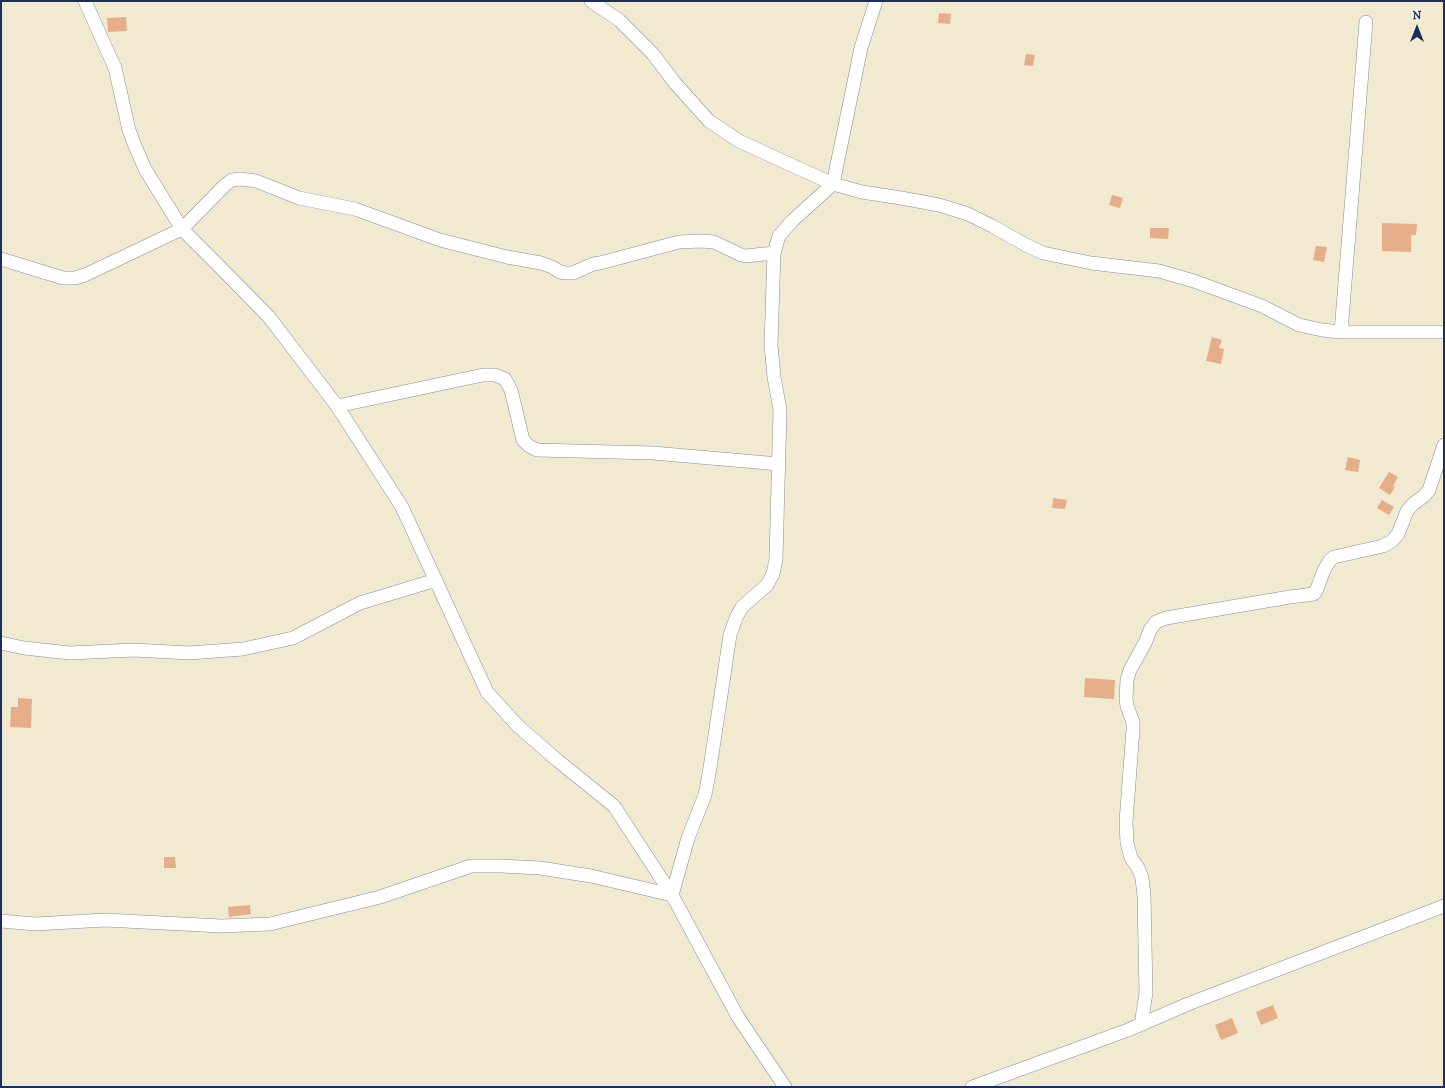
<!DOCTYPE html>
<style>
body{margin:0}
#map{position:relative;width:1445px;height:1088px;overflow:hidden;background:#f2ead0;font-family:"IM FELL DW Pica",serif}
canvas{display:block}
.frame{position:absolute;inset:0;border:2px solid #1b2f5e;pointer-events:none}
.north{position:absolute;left:1397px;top:8px;width:40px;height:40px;-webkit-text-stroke:3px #fcf5e5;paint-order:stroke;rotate:0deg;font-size:11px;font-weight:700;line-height:16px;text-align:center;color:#1b2f5e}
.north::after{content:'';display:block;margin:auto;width:14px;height:18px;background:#1b2f5e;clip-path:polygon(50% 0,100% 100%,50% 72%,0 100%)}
</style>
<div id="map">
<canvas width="1445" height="1088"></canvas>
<div class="frame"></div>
<div class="north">N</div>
</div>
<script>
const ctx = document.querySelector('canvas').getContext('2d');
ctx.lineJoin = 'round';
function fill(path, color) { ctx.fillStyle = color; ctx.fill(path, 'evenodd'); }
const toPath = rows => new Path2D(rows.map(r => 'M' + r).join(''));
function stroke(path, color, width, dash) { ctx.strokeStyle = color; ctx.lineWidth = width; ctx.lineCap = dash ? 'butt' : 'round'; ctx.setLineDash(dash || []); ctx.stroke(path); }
const building = toPath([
 [939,13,951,14,950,24,938,23],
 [126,17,127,31,108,32,107,18],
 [1026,54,1035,55,1033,66,1024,65],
 [1112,195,1123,198,1120,208,1109,205],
 [1382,223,1417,224,1416,235,1411,235,1411,252,1382,251],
 [1150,228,1169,228,1168,239,1150,238],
 [1316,246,1327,247,1324,262,1313,260],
 [1212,337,1222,340,1219,348,1224,349,1221,364,1206,361],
 [1348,457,1360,460,1358,472,1345,470],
 [1389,472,1398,477,1393,486,1395,487,1390,495,1379,488],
 [1053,498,1067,500,1065,509,1052,508],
 [1382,500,1394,507,1389,515,1377,508],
 [1085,678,1115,680,1114,699,1084,697],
 [18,698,32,699,31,728,10,727,11,707,18,707],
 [164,857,175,857,176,868,164,868],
 [250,905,251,914,229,917,228,907],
 [1273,1005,1278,1018,1261,1025,1256,1012],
 [1232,1018,1238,1033,1221,1040,1215,1025]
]);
const minor = toPath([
 [85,1,115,68,129,130,135,146,145,169,182,229,218,265,269,317,337,406,402,507,487,692,518,726,557,760,614,806,672,895,738,1017,785,1087],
 [591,1,619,20,653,54,675,83,709,121,739,141,833,184,862,192,901,198,939,205,968,214,992,226,1026,245,1043,253,1091,263,1159,271,1194,281,1262,306,1299,325,1322,330,1341,332,1444,332],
 [1,259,63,278,75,278,85,275,182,229,225,185,232,180,240,179,256,181,299,198,355,209,440,240,507,257,541,263,552,267,560,272,566,273,573,273,593,264,600,263,679,242,701,241,714,242,741,255,746,256,774,253],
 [1341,332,1366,22],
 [337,406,483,375,495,375,505,379,511,390,523,440,529,446,537,450,653,453,779,464],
 [1,643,24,648,70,653,134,650,189,653,243,649,293,638,360,603,436,580],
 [1,921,35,924,105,920,221,926,270,924,380,897,471,866,501,866,540,868,591,876,672,895,688,838,705,795,710,768,730,635,736,618,742,607,767,585,773,574,776,559,780,410,774,377,771,345,774,253,779,236,792,221,833,184,861,48,876,1],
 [1143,1024,1142,1018,1146,993,1144,896,1142,878,1138,868,1131,858,1127,843,1126,822,1133,729,1133,722,1127,706,1126,699,1127,680,1130,670,1146,641,1150,630,1156,622,1166,618,1290,597,1314,594,1317,589,1324,570,1330,560,1334,557,1383,546,1392,541,1398,534,1407,511,1413,504,1424,496,1429,490,1444,445],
 [972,1087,1128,1030,1188,1004,1444,906]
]);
fill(building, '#e6ae88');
stroke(minor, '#868c97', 14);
stroke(minor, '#fff', 13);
</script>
